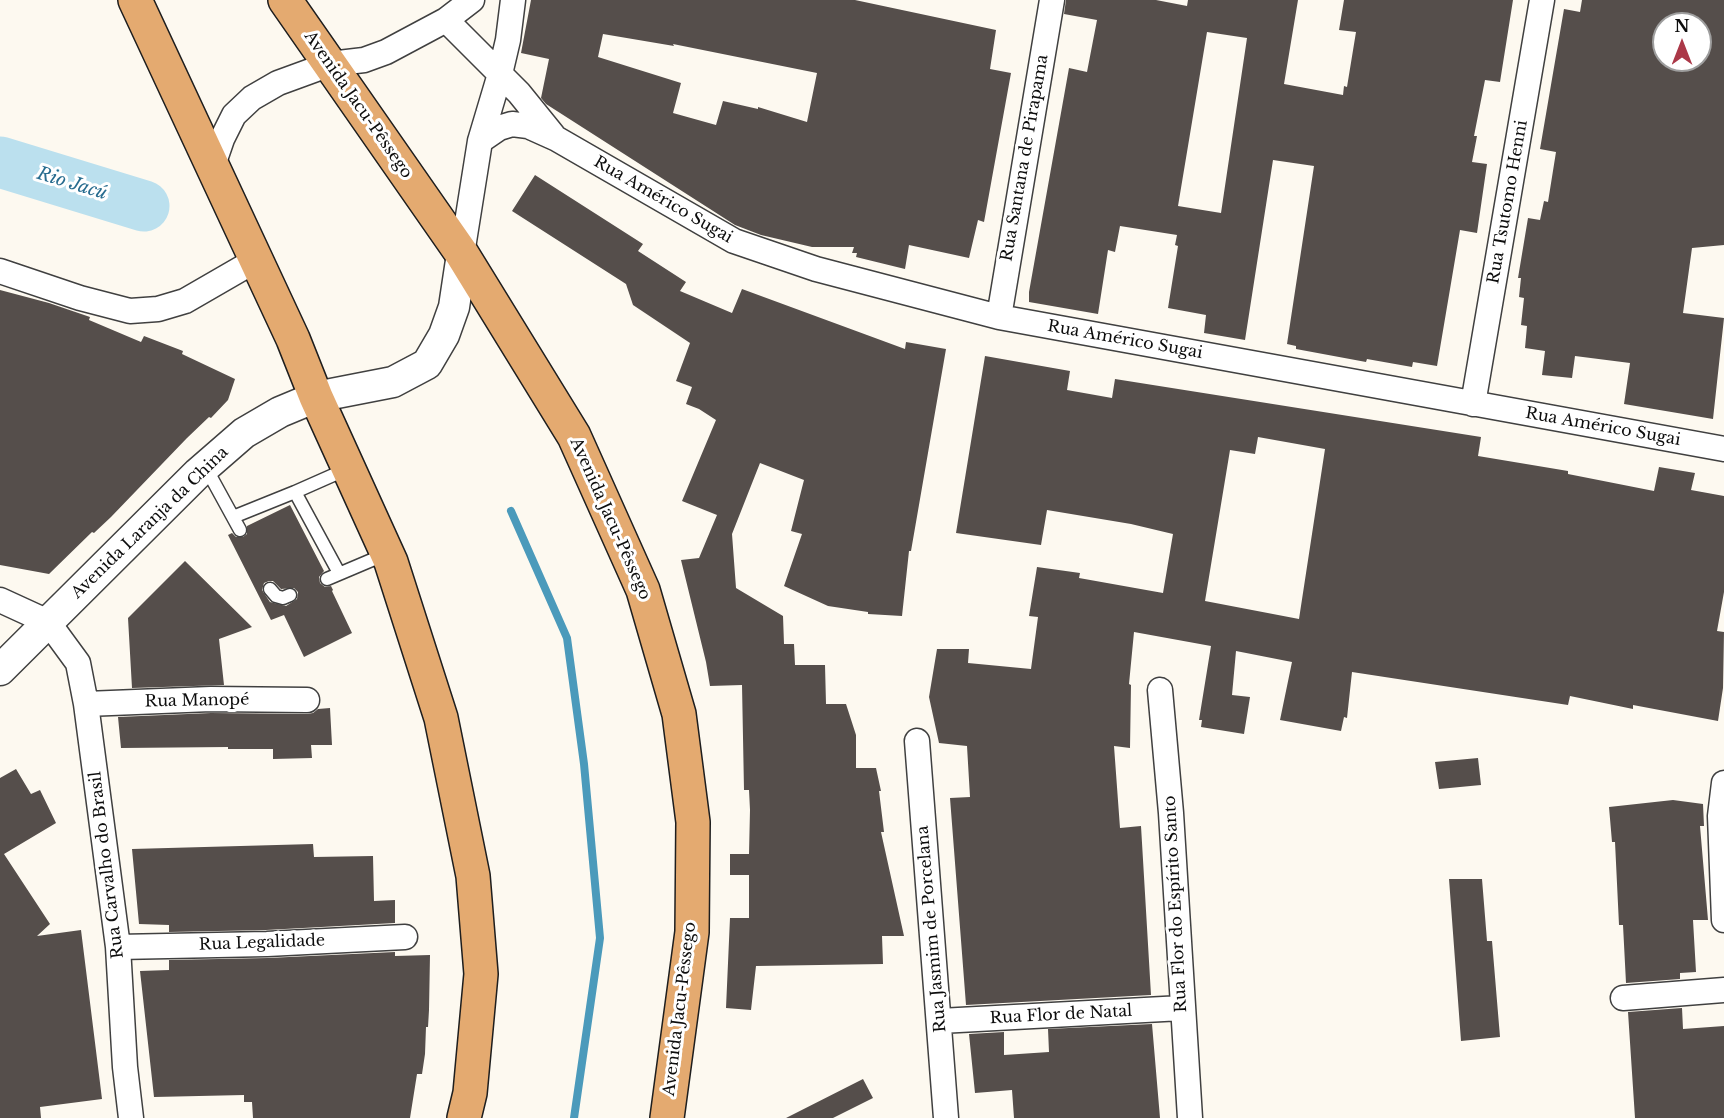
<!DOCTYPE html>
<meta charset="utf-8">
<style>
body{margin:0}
#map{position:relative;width:1724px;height:1118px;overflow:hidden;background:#fdf9f0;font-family:"Libre Baskerville",serif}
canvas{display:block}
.north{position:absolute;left:1652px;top:12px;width:60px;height:60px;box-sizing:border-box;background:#fff;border:2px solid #9e9e9e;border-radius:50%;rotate:0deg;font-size:16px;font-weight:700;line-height:24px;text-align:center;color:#0d0d0d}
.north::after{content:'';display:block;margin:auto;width:21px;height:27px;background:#ab3848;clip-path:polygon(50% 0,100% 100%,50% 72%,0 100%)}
</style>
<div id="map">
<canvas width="1724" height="1118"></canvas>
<div class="north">N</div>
</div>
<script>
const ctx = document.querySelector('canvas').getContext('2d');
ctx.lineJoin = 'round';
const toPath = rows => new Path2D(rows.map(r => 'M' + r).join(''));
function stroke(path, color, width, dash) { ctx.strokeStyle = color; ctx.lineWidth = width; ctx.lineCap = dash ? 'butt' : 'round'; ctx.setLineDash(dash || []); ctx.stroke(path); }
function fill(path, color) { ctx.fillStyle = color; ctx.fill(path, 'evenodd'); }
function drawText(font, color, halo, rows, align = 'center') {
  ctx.font = font + ' "Libre Baskerville",serif'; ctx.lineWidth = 6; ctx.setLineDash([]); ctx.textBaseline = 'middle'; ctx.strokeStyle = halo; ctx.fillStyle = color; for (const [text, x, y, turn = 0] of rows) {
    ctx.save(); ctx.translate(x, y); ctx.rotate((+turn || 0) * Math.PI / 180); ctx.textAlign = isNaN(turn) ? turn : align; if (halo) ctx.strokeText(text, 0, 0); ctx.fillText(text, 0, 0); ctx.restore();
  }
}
const stream = toPath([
 [511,511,567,638,584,764,600,938,574,1118]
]);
const river = toPath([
 [0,162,144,206]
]);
const building = toPath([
 [531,0,855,0,996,30,990,69,1011,73,984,222,978,220,969,258,909,245,905,269,856,257,857,253,852,253,854,247,812,247,761,235,735,225,546,104,541,98,549,59,521,53],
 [603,34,674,46,673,44,817,73,807,122,758,107,758,109,723,101,716,125,673,113,681,83,598,57],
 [1066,0,1156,0,1187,6,1188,0,1298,0,1284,84,1343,95,1344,86,1347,87,1356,32,1339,30,1344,0,1513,0,1500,82,1485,80,1474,136,1477,136,1472,162,1487,164,1477,233,1460,230,1437,366,1413,362,1412,367,1367,359,1366,362,1296,349,1296,346,1287,344,1314,166,1273,160,1245,340,1204,333,1206,315,1168,308,1178,246,1175,245,1177,235,1120,226,1115,252,1108,250,1098,314,1029,302,1029,292,1069,68,1087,72,1097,20,1064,14],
 [1207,32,1247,38,1221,213,1178,206],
 [1582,0,1724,0,1724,245,1692,248,1683,313,1724,318,1713,419,1624,404,1630,363,1575,356,1572,378,1542,375,1545,351,1525,348,1527,326,1521,325,1524,298,1519,297,1521,278,1518,278,1528,218,1540,220,1544,201,1548,202,1556,152,1540,149,1564,9,1580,12],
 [1664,24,1700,24,1700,60,1664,60],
 [535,175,643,244,638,251,686,282,680,291,732,313,742,289,905,349,906,342,946,349,911,551,909,551,902,616,868,614,868,612,828,606,784,586,802,534,791,531,804,480,760,463,732,534,736,588,783,616,784,644,794,644,795,665,825,665,826,704,846,704,856,735,856,768,876,768,881,791,879,791,884,832,881,832,904,936,882,936,883,964,756,966,751,1010,726,1008,730,918,749,918,749,875,730,875,730,854,749,854,750,810,749,790,744,790,742,685,710,686,706,662,681,560,699,558,717,515,682,501,716,420,699,409,686,404,692,387,676,381,690,343,633,305,626,284,512,211],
 [0,290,49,303,90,317,89,320,141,342,144,336,183,351,182,354,235,379,228,400,211,418,209,417,187,438,111,517,94,533,92,532,49,574,0,565],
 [985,356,1070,371,1067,390,1112,398,1115,379,1481,437,1478,456,1568,471,1568,474,1654,491,1659,467,1695,473,1691,490,1724,496,1724,592,1717,631,1724,632,1723,688,1718,721,1633,705,1633,709,1570,696,1568,705,1352,672,1347,718,1344,717,1341,731,1280,720,1292,662,1236,651,1232,695,1250,697,1244,734,1201,727,1202,720,1199,720,1211,646,1134,632,1129,684,1131,685,1130,748,1114,746,1120,828,1141,826,1151,995,966,1005,950,798,970,797,967,746,939,743,929,697,937,649,969,649,968,663,1031,669,1038,617,1029,616,1037,567,1080,573,1079,578,1163,593,1173,534,1131,524,1047,510,1041,545,956,533],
 [1258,437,1325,449,1299,619,1205,601,1230,450,1255,454],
 [290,505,324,571,319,577,320,583,325,587,331,586,333,590,332,591,352,633,304,657,284,615,271,620,228,535,232,533,236,537,243,537,247,534,247,526],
 [269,581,273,581,281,589,294,588,298,592,297,599,286,606,270,602,262,590,264,583],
 [185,561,252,627,219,639,224,685,132,688,128,618],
 [330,708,332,745,311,745,312,758,273,759,273,749,228,749,228,747,121,748,118,717,211,713,307,714,313,713,318,709],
 [1478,758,1481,785,1439,789,1435,762],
 [16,769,31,794,40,790,56,823,4,854,50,924,37,936,81,930,102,1099,40,1107,41,1118,0,1118,0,778],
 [1673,800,1703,804,1704,826,1700,826,1708,920,1693,920,1696,972,1680,973,1680,979,1626,983,1623,925,1619,925,1615,842,1612,842,1609,807],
 [313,844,314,857,373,856,374,901,395,900,395,923,266,930,169,932,169,925,139,924,132,849],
 [1449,879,1482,879,1487,941,1492,941,1500,1037,1461,1041],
 [395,952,395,956,430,955,429,1010,428,1027,426,1027,425,1054,422,1074,417,1074,410,1118,253,1118,252,1102,244,1102,244,1095,154,1097,140,971,169,970,169,960,268,958],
 [1682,1008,1683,1029,1724,1026,1724,1118,1635,1118,1628,1012],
 [1152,1024,1160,1118,1014,1118,1012,1090,975,1093,969,1034,1004,1032,1004,1055,1049,1052,1048,1029],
 [863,1079,873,1098,833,1118,786,1118]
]);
const service = toPath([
 [206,468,240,530],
 [233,517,295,492],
 [339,573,295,492,347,469],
 [327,579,386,554],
 [270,589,276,596,283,598,290,595]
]);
const minor = toPath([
 [446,20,519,93,553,135],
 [480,141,499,128,512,124,528,126,557,139,734,241,816,269,999,317,1724,449],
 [212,168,222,139,234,115,252,98,278,83,330,64,364,60,386,52,446,20,472,0],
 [462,254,480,141,500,74,508,40,513,0],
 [0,271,80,298,130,311,158,309,185,301,256,260],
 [999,317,1052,0],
 [1473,404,1542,0],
 [0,600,48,622,78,663,86,704,118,947,125,1067,131,1118],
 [1160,690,1171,813,1190,1118],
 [86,704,211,699,307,700],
 [917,741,946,1118],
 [1724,783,1720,816,1724,920],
 [118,947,267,944,405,937],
 [1623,998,1724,990],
 [940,1021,1182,1008]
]);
const tertiary = toPath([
 [0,670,198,473,244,433,280,412,316,397,393,382,427,364,444,335,454,307,462,254]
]);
const trunk = toPath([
 [135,0,293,339,316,397,391,562,441,718,473,876,481,974,470,1093,464,1118],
 [285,0,462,254,574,436,643,590,679,714,693,822,692,932,667,1118]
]);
const streetNames = [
 ["Avenida Jacu-Pêssego",358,105,55],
 ["Rua Santana de Pirapama",1025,158,-80],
 ["Rua Américo Sugai",663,200,30],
 ["Rua Tsutomo Henni",1508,202,-80],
 ["Rua Américo Sugai",1125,340,10],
 ["Rua Américo Sugai",1603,427,10],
 ["Avenida Jacu-Pêssego",610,519,66],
 ["Avenida Laranja da China",150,523,-44],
 ["Rua Manopé",197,701,-1],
 ["Rua Carvalho do Brasil",107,865,-97],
 ["Rua Flor do Espírito Santo",1176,904,-93],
 ["Rua Jasmim de Porcelana",932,929,-95],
 ["Rua Legalidade",262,943,-2],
 ["Avenida Jacu-Pêssego",680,1009,-83],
 ["Rua Flor de Natal",1061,1015,-3]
];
const waterNames = [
 ["Rio Jacú",72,184,17]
];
stroke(stream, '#4b9abb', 8);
stroke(river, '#bbe0ee', 51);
fill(building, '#554e4b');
stroke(service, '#404040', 15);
stroke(minor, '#404040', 27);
stroke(tertiary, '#404040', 33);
stroke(trunk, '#1e1e1e', 36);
stroke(service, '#fff', 12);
stroke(minor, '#fff', 24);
stroke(tertiary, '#fff', 30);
stroke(trunk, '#e4aa70', 33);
drawText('16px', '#0d0d0d', '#fff', streetNames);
drawText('italic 18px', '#276c8f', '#fff', waterNames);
</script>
